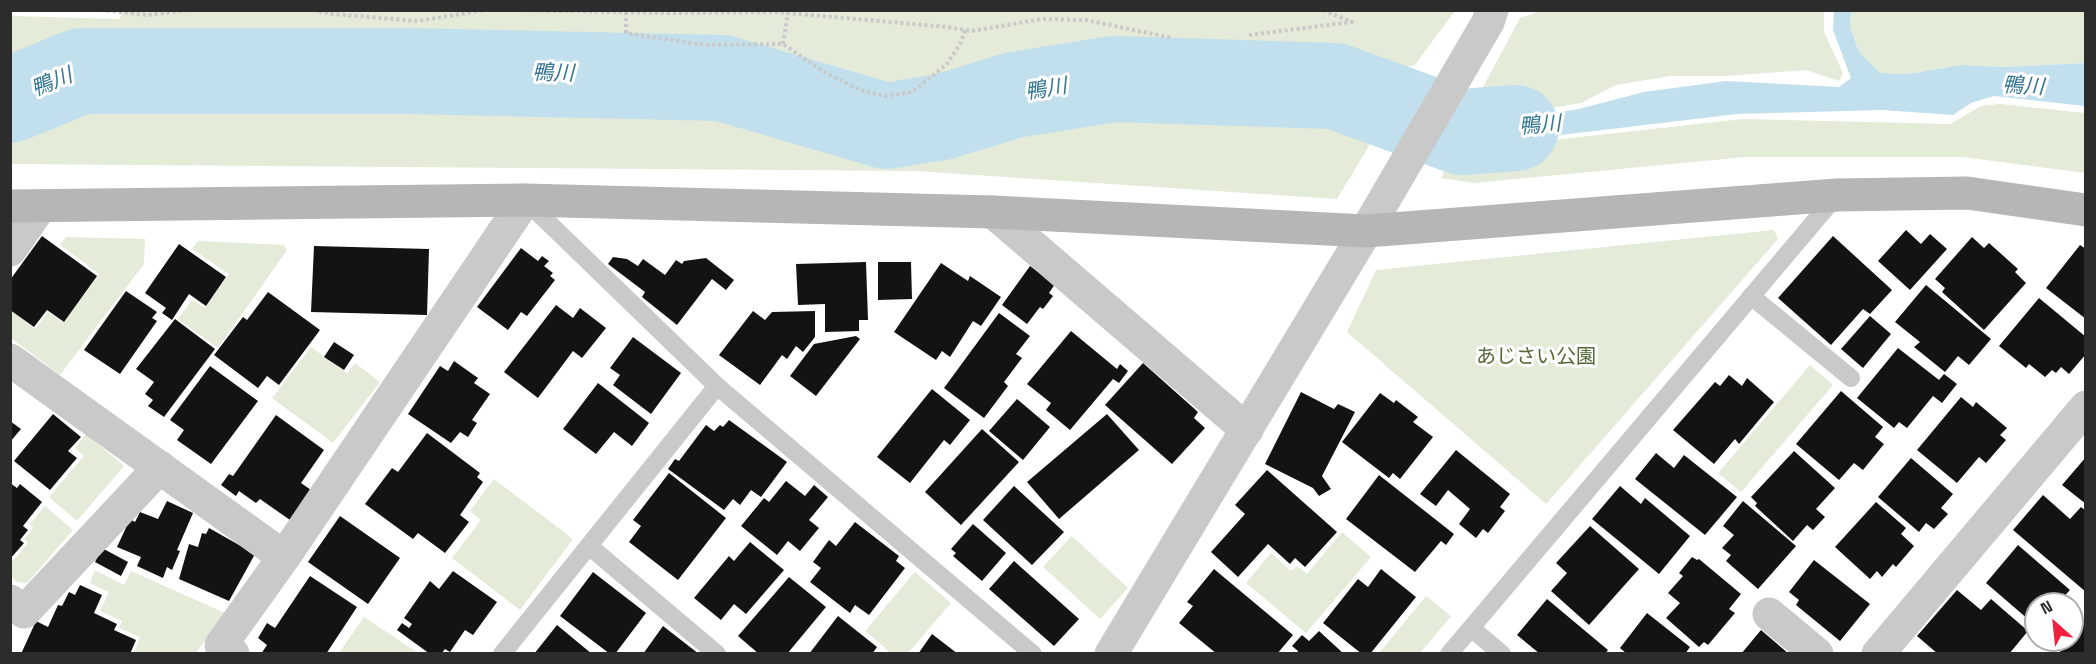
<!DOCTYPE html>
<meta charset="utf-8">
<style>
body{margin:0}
#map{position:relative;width:2096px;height:664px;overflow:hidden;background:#fff;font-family:"Space Grotesk",sans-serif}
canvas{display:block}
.frame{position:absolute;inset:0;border:12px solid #2c2c2c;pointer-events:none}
.north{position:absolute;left:2024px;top:592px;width:60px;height:60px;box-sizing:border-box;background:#fff;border:2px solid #ababab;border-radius:50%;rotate:333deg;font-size:16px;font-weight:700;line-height:24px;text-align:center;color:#2c2c2c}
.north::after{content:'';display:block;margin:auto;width:21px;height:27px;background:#f12040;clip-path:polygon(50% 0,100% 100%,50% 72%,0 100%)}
</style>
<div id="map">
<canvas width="2096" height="664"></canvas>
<div class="frame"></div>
<div class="north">N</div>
</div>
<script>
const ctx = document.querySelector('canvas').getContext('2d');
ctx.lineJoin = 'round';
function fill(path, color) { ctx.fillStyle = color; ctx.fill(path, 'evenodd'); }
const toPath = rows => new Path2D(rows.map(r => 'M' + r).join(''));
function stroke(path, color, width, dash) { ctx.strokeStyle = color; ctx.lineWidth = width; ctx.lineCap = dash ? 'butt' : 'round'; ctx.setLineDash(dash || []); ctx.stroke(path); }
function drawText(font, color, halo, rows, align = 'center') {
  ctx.font = font + ' "Space Grotesk","Noto Sans JP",sans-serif'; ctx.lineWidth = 6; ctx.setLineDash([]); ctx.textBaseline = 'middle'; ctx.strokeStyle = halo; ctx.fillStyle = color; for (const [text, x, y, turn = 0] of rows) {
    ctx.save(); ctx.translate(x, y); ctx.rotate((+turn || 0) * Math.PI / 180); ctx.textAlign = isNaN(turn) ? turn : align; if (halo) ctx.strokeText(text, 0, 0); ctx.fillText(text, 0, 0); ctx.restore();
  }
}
const green = toPath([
 [122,10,1455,10,1455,11,1414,66,1356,70,1162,70,1131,61,1026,61,927,101,869,105,785,72,613,57,428,61,70,52,11,89,11,16,120,19],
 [1542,11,1824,11,1824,32,1843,73,1839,81,1806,70,1726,76,1670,76,1616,85,1581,103,1515,114,1469,113,1520,18],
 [1851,11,2085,11,2085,63,2004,67,1962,65,1908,74,1880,73,1859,52,1850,27],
 [633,86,779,107,891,140,991,119,1119,99,1306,99,1370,120,1369,146,1337,199,916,171,11,164,11,116,22,116,97,87],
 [2000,104,2085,113,2085,173,1963,157,1745,157,1474,183,1441,178,1454,151,1743,119,1950,124,1981,106],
 [1774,230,1778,239,1546,504,1347,332,1376,270],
 [66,237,145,239,144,264,60,375,11,338,10,310,35,329,48,312,63,323,99,274,60,245],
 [198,241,284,245,287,250,218,348,178,319,192,300,205,308,229,274,192,249],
 [311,347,347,373,355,363,380,382,333,443,272,398],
 [1810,365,1833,385,1741,492,1718,473],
 [86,434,124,466,77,521,49,497,84,456,75,448],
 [494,479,573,539,520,610,452,558,481,520,470,511],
 [45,506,73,530,27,583,17,582,11,576,11,563,28,543,24,539,33,528,30,524],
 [1342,532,1371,557,1306,633,1246,583,1271,553,1291,571,1297,566,1307,574],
 [1072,536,1128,588,1100,619,1043,567],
 [95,570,124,585,131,571,225,613,196,653,134,653,140,637,119,628,122,621,100,611,109,592,90,583],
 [915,572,951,603,908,653,891,653,865,631],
 [1426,596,1451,616,1420,653,1379,653],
 [364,617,418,653,339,653]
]);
const water = toPath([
 [1834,11,1851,11,1850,27,1859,52,1880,73,1908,74,1962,65,2004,67,2085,63,2085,106,1994,96,1971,103,1953,115,1882,110,1737,114,1502,142,1451,145,1397,124,1409,96,1465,120,1510,120,1579,109,1644,92,1726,81,1839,87,1851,78,1833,30]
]);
const river = toPath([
 [10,100,81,71,407,71,722,78,886,126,942,117,1014,95,1114,79,1335,86,1462,132,1516,128]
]);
const building = toPath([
 [1906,230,1921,244,1930,234,1947,249,1910,290,1878,261],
 [42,236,97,276,64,322,47,310,34,327,10,310,10,280],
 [1833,236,1892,290,1870,314,1863,309,1831,345,1778,298],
 [1972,237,1984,248,1989,243,2018,269,2015,272,2026,283,1984,330,1942,292,1945,288,1935,279],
 [179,244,226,277,206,306,189,294,172,320,162,313,166,308,145,293],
 [2080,245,2086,249,2086,319,2046,288],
 [314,246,429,249,427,315,311,312],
 [521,248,538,261,542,256,549,261,544,266,553,273,550,276,555,280,527,316,521,312,508,330,477,307],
 [613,257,627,259,638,266,643,259,665,275,676,260,682,264,684,261,706,258,734,280,726,290,712,279,677,325,642,297,645,292,608,264],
 [866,262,868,320,859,320,859,331,825,332,825,304,798,305,796,264],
 [878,262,911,262,912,299,878,300],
 [941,263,968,281,970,276,1001,297,981,326,973,321,950,357,942,351,936,360,894,332],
 [1030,266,1055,284,1049,293,1053,296,1043,309,1040,307,1027,324,1002,305],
 [1926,285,1991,339,1969,365,1958,356,1945,372,1914,347,1920,342,1895,322],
 [126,291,157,312,152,318,157,321,120,374,84,350],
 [268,292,320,330,279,385,267,376,258,388,214,355,243,317,247,320],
 [2039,298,2086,337,2086,354,2069,374,2061,367,2056,373,2052,370,2045,377,2029,364,2026,368,1999,346],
 [556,305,573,318,580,308,606,328,582,358,573,351,538,398,504,372],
 [753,311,765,320,772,312,815,311,815,337,803,352,796,346,787,359,782,355,760,385,719,355],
 [999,313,1030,336,1016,354,1022,358,1004,382,1008,386,984,418,944,388],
 [1870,316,1891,334,1863,368,1841,349],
 [175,319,215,349,164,417,148,406,153,400,145,394,154,382,136,369],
 [1071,331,1117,369,1120,364,1128,371,1119,383,1113,379,1070,430,1046,410,1051,403,1027,384],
 [856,336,860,339,816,396,790,376,814,344],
 [633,337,681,373,651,414,613,385,620,375,610,368],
 [334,342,354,355,344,370,324,357],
 [1898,348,1939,380,1944,374,1957,384,1942,403,1933,396,1907,428,1899,422,1894,428,1857,398],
 [454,361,478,378,474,383,490,394,472,420,477,423,468,437,460,432,451,443,408,414,440,366,448,371],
 [1143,363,1198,412,1194,418,1205,428,1172,464,1105,405],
 [210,366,258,401,211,464,177,440,184,430,170,420],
 [1729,375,1742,386,1747,378,1774,402,1739,444,1735,439,1714,464,1673,430,1715,382,1720,386],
 [598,383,649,423,632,446,614,432,596,454,563,429],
 [932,389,970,420,950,445,944,440,910,483,877,457],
 [1841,391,1883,427,1875,437,1884,444,1863,470,1854,463,1839,480,1796,444],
 [1301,392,1334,409,1338,404,1355,412,1322,476,1331,489,1319,496,1313,488,1265,464],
 [1380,393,1394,403,1396,400,1418,417,1413,422,1433,437,1400,479,1393,473,1389,478,1342,442],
 [1961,397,1973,407,1976,402,2007,428,2000,435,2006,440,1986,463,1979,457,1957,483,1917,450],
 [1017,399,1050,427,1023,460,989,431],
 [53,414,81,437,68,451,77,458,50,490,14,461],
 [1107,414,1139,450,1059,519,1027,482],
 [276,415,324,450,301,483,311,490,290,520,260,499,256,503,239,491,236,496,221,485,229,474,233,476],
 [729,420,787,462,761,497,751,490,740,505,733,499,724,510,668,469,675,459,679,461,706,425,714,431,720,425,723,427],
 [10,421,21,429,10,442],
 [982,429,1019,462,961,525,925,492],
 [427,433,480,473,477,477,483,482,460,515,469,522,445,553,418,533,413,539,365,504,392,468,398,472],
 [1456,450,1510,494,1500,507,1505,511,1488,533,1483,529,1476,538,1459,524,1470,509,1448,490,1436,506,1420,494],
 [1794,451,1835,488,1816,509,1825,517,1813,530,1807,525,1793,541,1755,506,1757,503,1751,497],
 [1656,453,1674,468,1684,455,1737,497,1705,535,1635,479],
 [2086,457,2086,504,2062,485],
 [1911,458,1953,494,1941,508,1948,514,1934,529,1926,523,1919,532,1878,497],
 [1267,470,1337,532,1305,567,1295,558,1290,564,1268,544,1238,577,1211,552,1245,514,1235,505],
 [669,473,726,518,678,580,629,542,641,526,633,520],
 [1379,475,1454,534,1446,545,1441,541,1415,572,1346,519],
 [786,481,805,496,814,485,828,497,809,520,819,528,800,551,788,541,777,555,741,526,764,498,769,502],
 [10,483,17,488,20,484,42,502,23,526,28,530,20,540,24,543,10,559],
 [1014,486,1064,532,1032,565,983,520],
 [1620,486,1641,504,1645,498,1690,536,1659,574,1592,519],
 [2043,495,2070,519,2081,507,2086,511,2086,592,2013,530],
 [167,501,193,513,177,550,180,551,172,570,167,567,163,578,137,566,141,557,117,547,130,519,135,522,140,512,158,519],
 [1743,501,1796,546,1758,589,1726,561,1731,555,1722,548,1734,535,1723,526],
 [1876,502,1906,528,1901,534,1914,546,1896,567,1893,564,1882,577,1877,571,1870,579,1835,547],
 [340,516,400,558,368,604,308,562],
 [855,522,899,556,896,561,905,568,869,615,855,605,850,613,810,582,821,568,813,562,829,540,836,546],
 [973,524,1006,553,982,581,953,556,956,553,951,549],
 [1590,526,1639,569,1589,625,1551,591,1567,573,1556,563],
 [209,528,255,554,229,601,179,579,189,544,198,547,202,533,206,534],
 [750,542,784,570,746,614,734,604,721,620,694,598,729,556,734,561],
 [2018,545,2070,590,2057,604,2036,604,2036,626,1986,583],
 [102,548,128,562,121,576,95,562],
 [1692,557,1697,560,1699,559,1741,594,1729,609,1735,613,1708,645,1704,642,1699,647,1666,618,1680,603,1668,593,1683,576,1679,573],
 [1814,560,1870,604,1840,641,1796,605,1799,600,1789,592],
 [1014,561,1079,619,1054,646,989,589],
 [1214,569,1293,635,1277,654,1217,654,1179,623,1193,606,1187,602],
 [1381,569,1416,597,1370,654,1362,654,1323,623,1358,579,1368,587],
 [453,571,497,602,473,635,465,630,450,652,445,649,441,654,430,654,397,630,402,623,409,628,412,624,404,618,430,581,439,589],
 [593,572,646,613,615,654,610,654,560,616],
 [310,576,357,607,326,654,261,654,267,645,258,638,267,623,275,628],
 [789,577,826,607,787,654,759,654,738,636],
 [80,585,102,595,94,613,117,624,114,630,136,640,130,654,21,654,36,621,48,627,58,605,62,606,69,592,75,595],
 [1957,590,1981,610,1991,599,2028,631,2009,654,1938,654,1917,636],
 [1547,599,1608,650,1605,654,1540,654,1517,635],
 [1647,613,1690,647,1685,654,1627,654,1620,648],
 [838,616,877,647,872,654,809,654],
 [2086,621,2086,654,2058,654,2070,640,2072,640,2072,637],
 [557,625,592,654,534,654],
 [663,626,699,654,643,654],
 [1761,630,1789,654,1741,654],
 [1319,631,1344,654,1297,654,1298,651,1292,646,1302,635,1309,641],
 [932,634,958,654,918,654]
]);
const path = toPath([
 [101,10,148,15,188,10],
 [313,10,333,14,418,21,484,10],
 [517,10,671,13,776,12,947,27,972,31,1042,19,1086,20,1172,38],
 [626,12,626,33,704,45,783,44,824,72,860,90,885,96,912,92,947,64,960,44,966,29],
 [1249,35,1352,22,1323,10],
 [783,44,788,13]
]);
const lane = toPath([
 [526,201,717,386,1033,654],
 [1751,296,1851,378],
 [589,546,717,654],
 [1471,628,1502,654],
 [502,654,717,386],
 [1449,654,1837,195]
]);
const street = toPath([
 [993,212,1247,430],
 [10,250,40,207],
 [10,360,284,557],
 [10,601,24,612,160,467],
 [1769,614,1817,654],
 [233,654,221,645,284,557,525,200],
 [1111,654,1366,231,1488,22,1492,10],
 [1878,654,2086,407]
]);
const secondary = toPath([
 [10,206,525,200,993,212,1366,231,1837,195,1967,193,2086,210]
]);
const parkNames = [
 ["あじさい公園",1536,358]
];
const waterNames = [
 ["鴨川",553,74,1],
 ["鴨川",52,83,-22],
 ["鴨川",2023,87,3],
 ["鴨川",1046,90,-9],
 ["鴨川",1540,126,-5]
];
fill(green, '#e4ebd8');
fill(water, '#c2dfed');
stroke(river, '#c2dfed', 86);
fill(building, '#131313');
stroke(path, '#c9c9c9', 4, [3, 3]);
stroke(lane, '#c9c9c9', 18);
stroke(street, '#c9c9c9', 33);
stroke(secondary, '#b6b6b6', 33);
drawText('20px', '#536a37', '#fff', parkNames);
drawText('italic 21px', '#357692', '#fff', waterNames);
</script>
